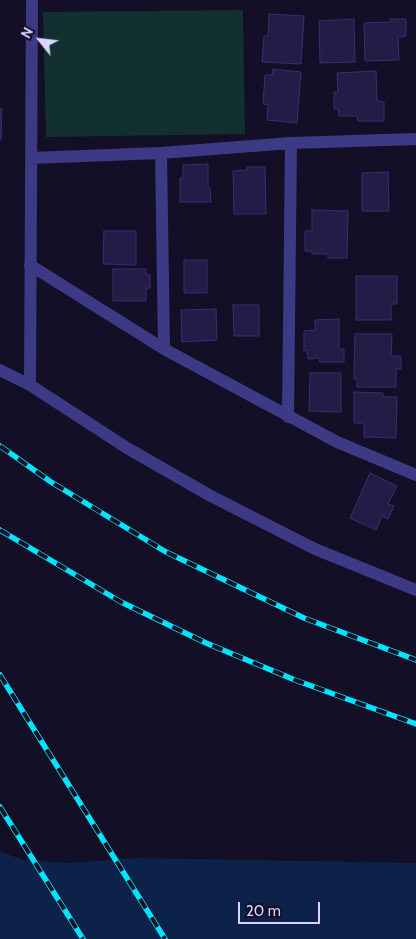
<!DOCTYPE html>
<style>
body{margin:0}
#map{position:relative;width:416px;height:939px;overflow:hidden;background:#130f26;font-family:Cabin,sans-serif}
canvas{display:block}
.north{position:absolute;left:15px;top:15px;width:50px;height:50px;-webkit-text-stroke:4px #130f26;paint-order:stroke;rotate:299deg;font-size:14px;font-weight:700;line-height:20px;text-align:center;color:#d9d4ff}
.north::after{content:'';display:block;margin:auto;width:18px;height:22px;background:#d9d4ff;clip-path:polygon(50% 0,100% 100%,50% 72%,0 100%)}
.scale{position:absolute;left:238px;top:902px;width:82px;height:22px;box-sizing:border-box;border:2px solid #d9d4ff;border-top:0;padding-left:6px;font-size:15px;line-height:18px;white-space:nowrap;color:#d9d4ff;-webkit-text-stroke:4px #130f26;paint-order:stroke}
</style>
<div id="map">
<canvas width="416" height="939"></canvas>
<div class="north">N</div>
<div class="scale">20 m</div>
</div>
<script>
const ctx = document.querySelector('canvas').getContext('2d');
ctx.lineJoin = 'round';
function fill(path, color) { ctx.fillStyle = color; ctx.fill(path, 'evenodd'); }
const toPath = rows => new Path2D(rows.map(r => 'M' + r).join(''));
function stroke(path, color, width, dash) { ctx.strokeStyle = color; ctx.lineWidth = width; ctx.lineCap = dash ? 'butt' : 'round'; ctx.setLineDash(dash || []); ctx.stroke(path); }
const green = toPath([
 [243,10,245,134,46,137,43,12]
]);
const water = toPath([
 [0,851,23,860,68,863,138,858,416,863,416,939,0,939]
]);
const building = toPath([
 [269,14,304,16,301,64,262,62,264,36,268,36,269,14],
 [354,19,355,62,320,63,319,21,354,19],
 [391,19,406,19,406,36,398,37,399,60,365,61,364,23,390,22,391,19],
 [273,69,301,72,297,123,267,120,268,105,263,104,265,75,272,75,273,69],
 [376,71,377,101,384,102,384,121,358,121,357,116,339,116,338,109,334,109,334,92,338,92,337,73,376,71],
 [0,109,2,109,1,140,0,140,0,109],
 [208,164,208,187,210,188,211,202,180,202,180,178,183,178,183,165,208,164],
 [247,167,265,167,266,214,234,214,233,171,248,170,247,167],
 [388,172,389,211,362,211,362,173,388,172],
 [312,210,348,211,347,258,328,258,328,254,312,254,312,251,305,251,305,231,312,231,312,210],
 [104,231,136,231,136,265,103,264,104,231],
 [184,260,207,260,207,293,184,293,184,260],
 [113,269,146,269,146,275,150,275,150,288,146,288,146,301,113,301,113,269],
 [356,276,397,276,397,304,391,304,391,320,356,320,356,276],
 [233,305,259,305,259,336,234,336,233,305],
 [216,309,217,340,182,342,181,310,216,309],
 [339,319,339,349,344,349,344,362,320,362,319,358,308,359,307,350,304,351,304,331,315,330,315,320,339,319],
 [355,334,392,334,391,356,401,356,401,369,396,369,396,387,357,387,357,379,354,379,355,334],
 [310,373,341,373,341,412,309,411,310,373],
 [354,392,383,393,383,397,397,397,396,438,364,437,364,423,354,423,354,392],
 [370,473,397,486,388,504,394,506,388,519,382,516,376,530,350,518,370,473]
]);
const minor = toPath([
 [161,153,164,349],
 [31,158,161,153,291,143,416,139],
 [30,265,164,349,337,442,416,475],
 [0,370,30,385,127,448,209,495,315,549,416,590],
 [30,385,32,0],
 [288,417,291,143]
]);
const rail = toPath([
 [0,446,51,482,166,552,304,618,416,660],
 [0,530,121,602,206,643,295,680,416,724],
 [0,675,165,939],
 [0,807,83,939]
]);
fill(green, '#12302f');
fill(water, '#0c2248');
fill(building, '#241b47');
stroke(building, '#3b2d73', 1);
stroke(minor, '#3d3a85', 12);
stroke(rail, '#00e5ff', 5.5);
stroke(rail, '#130f26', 4, [11]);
</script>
